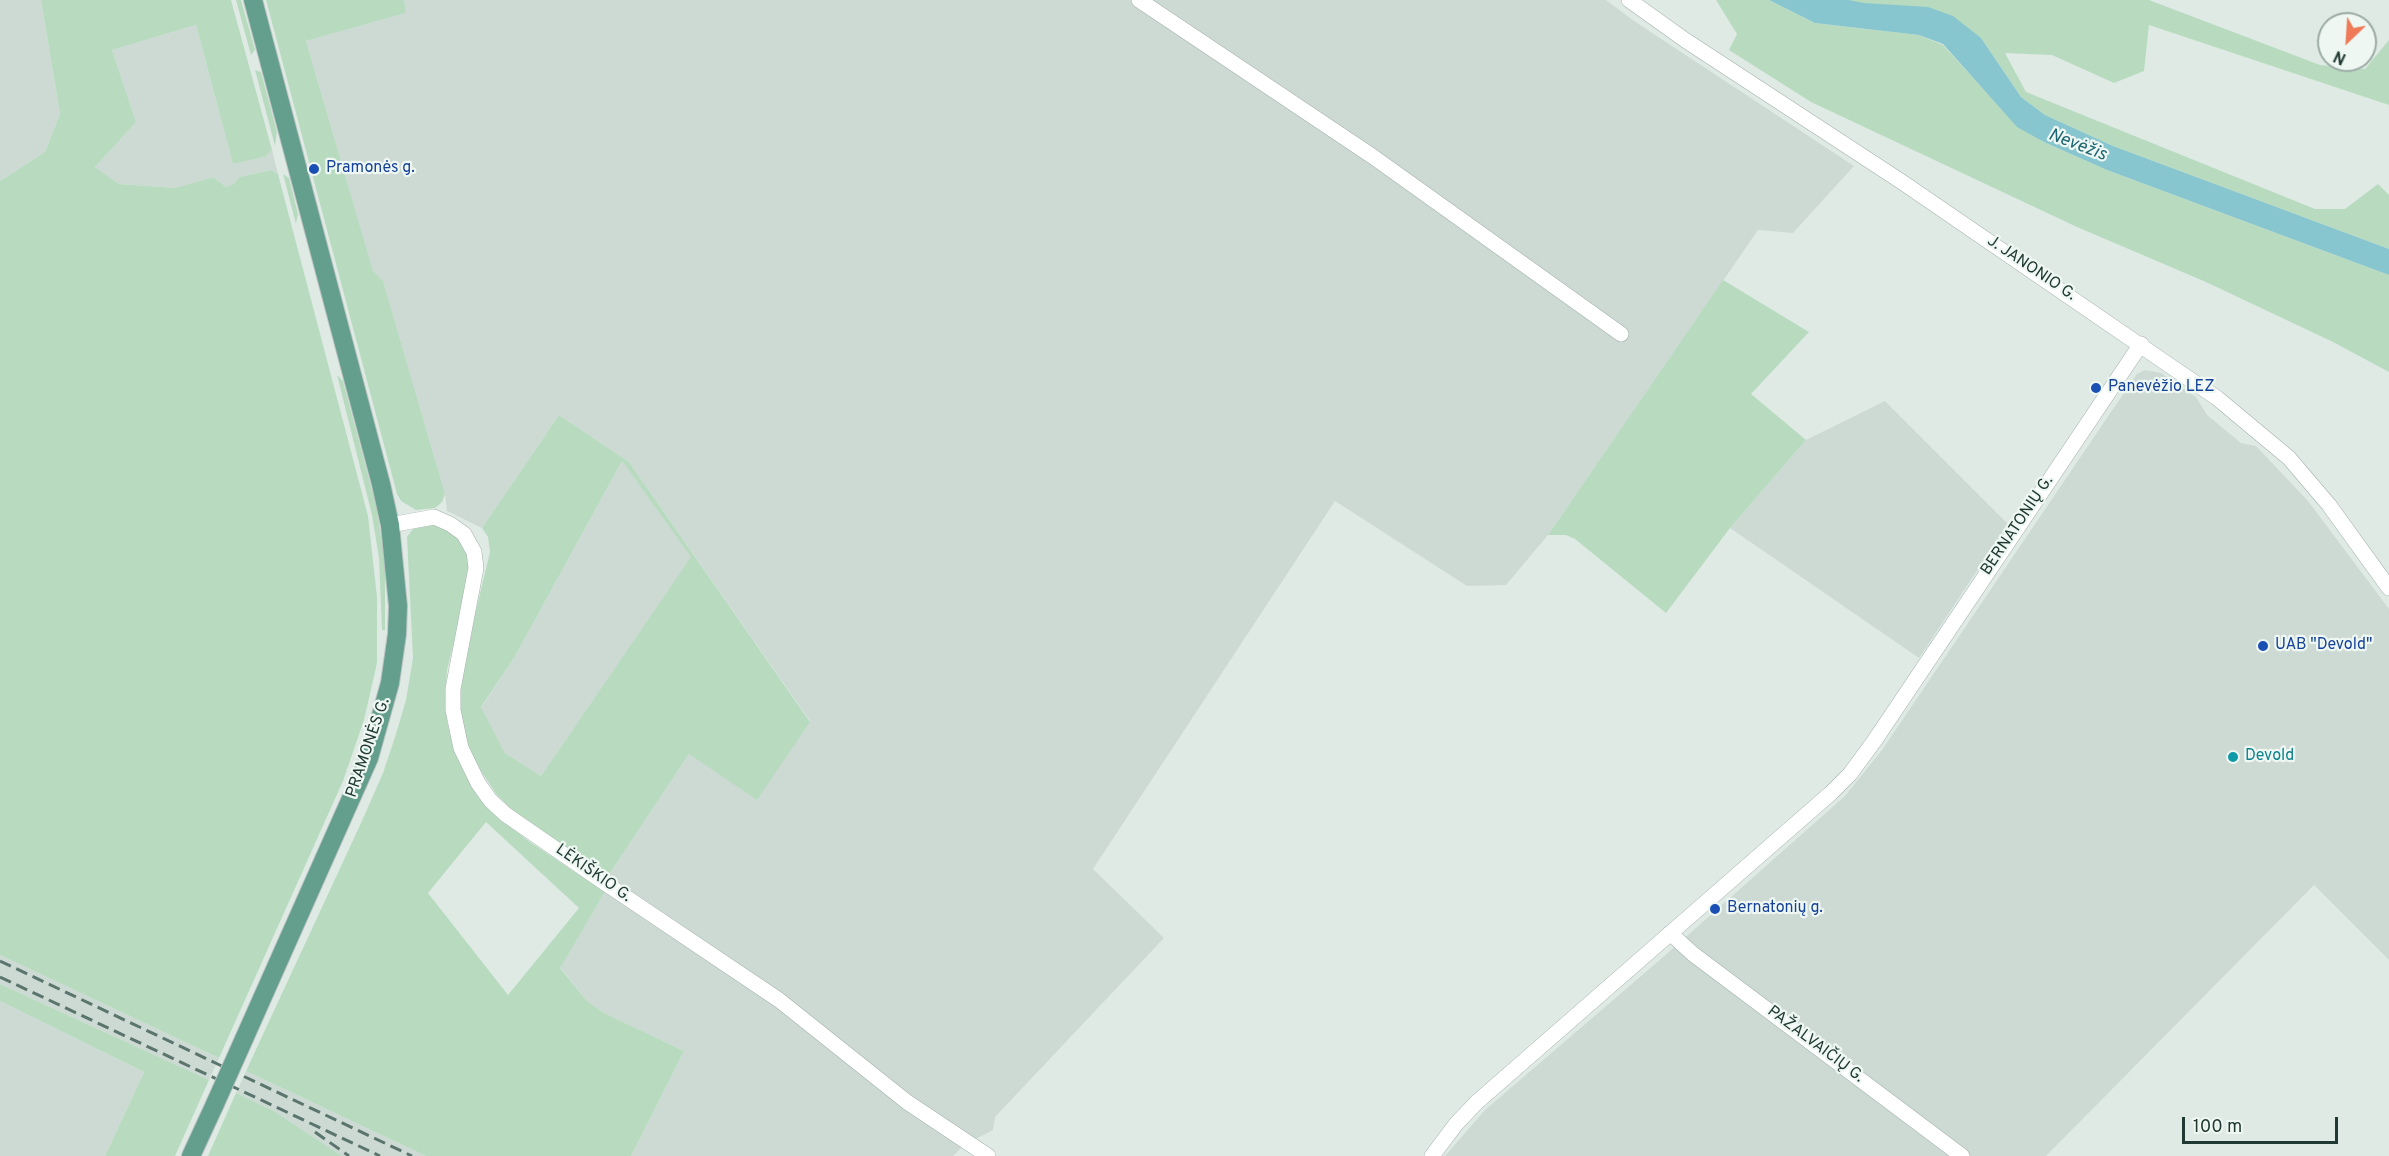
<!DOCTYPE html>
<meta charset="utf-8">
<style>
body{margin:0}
#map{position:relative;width:2389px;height:1156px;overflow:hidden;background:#dfeae5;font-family:Overpass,sans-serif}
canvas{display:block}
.north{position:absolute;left:2317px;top:12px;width:60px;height:60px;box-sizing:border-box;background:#eff7f3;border:2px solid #9caba6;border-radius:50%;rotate:205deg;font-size:16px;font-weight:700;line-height:24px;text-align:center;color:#203932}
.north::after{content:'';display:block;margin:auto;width:21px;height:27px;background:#ef7a57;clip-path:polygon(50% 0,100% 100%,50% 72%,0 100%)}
.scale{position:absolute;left:2182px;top:1117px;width:156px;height:27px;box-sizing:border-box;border:3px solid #203932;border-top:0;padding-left:8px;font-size:18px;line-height:21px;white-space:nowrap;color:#203932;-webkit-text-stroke:4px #eff7f3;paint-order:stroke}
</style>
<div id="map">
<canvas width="2389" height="1156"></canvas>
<div class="north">N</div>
<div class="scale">100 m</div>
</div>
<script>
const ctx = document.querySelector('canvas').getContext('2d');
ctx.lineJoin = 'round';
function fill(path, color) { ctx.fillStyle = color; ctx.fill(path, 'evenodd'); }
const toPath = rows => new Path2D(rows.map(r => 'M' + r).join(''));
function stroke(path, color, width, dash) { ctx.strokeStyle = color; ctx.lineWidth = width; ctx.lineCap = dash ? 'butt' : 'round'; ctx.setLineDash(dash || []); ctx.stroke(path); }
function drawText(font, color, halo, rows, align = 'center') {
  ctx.font = font + ' Overpass,sans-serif'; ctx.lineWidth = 4.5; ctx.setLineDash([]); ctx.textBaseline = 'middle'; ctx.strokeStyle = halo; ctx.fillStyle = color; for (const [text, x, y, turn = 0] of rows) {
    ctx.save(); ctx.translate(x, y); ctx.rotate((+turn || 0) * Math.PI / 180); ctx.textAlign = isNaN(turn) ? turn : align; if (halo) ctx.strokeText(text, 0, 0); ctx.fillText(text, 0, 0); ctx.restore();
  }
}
const built = toPath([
 [0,0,41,0,60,114,45,152,0,181],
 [404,0,1606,0,1634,21,1854,166,1793,233,1758,230,1548,535,1506,585,1467,586,1335,501,1093,869,1164,938,995,1117,993,1130,964,1145,953,1156,631,1156,684,1051,604,1013,587,1001,560,967,605,892,608,876,689,754,810,721,629,462,559,415,482,528,447,511,445,494,383,282,373,272,306,41,406,13],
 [196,25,233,164,265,157,272,150,278,174,271,170,239,177,235,184,226,187,213,177,175,188,119,184,95,167,136,122,112,50],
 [2145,370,2161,373,2196,397,2207,415,2241,443,2256,446,2308,501,2389,609,2389,960,2314,885,2046,1156,1445,1156,1485,1110,1662,958,1845,796,1882,750,2113,409,2137,374],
 [1885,401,2008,524,1919,658,1730,528,1806,440],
 [622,461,692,557,541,776,505,753,481,708,514,658],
 [0,955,219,1058,209,1080,0,984],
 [0,1001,144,1072,105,1156,0,1156],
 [246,1071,426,1156,342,1156,274,1111,236,1093]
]);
const green = toPath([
 [41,0,231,0,272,150,265,157,233,164,196,25,112,50,136,122,95,167,119,184,175,188,213,177,226,187,234,184,239,177,271,170,278,174,368,516,377,597,377,663,364,720,343,781,219,1058,0,955,0,181,45,152,60,114],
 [236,0,241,0,255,50,251,55],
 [266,0,404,0,406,13,306,41,373,271,383,281,445,494,442,502,435,508,416,510,401,501,397,494],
 [1716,0,1769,0,1815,23,1919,35,1943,45,2017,126,2044,142,2107,170,2389,275,2389,372,2333,342,2206,282,2077,227,1811,102,1729,50,1737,34],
 [1849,0,2149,0,2320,65,2365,69,2389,40,2389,105,2149,25,2144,71,2114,83,2052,55,2005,53,2026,92,2315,209,2345,209,2378,184,2389,195,2389,249,2113,146,2045,115,2021,97,1981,38],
 [255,70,261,72,277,132,275,146],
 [283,174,289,178,298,214,296,224],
 [1723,280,1809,332,1751,394,1806,440,1730,528,1666,613,1575,539,1566,535,1548,535],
 [337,375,343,381,377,509,385,565,385,630,382,630,379,558,372,515],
 [559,415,629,462,810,722,757,800,689,754,608,876,519,817,497,795,477,765,466,739,459,705,461,673,490,552,488,537,482,528],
 [622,461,691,557,541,776,505,753,481,707,514,658],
 [424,524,434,524,447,528,459,537,466,548,470,561,464,600,447,670,445,698,447,721,453,748,463,770,476,794,496,816,530,842,605,892,560,968,587,1001,604,1013,684,1051,631,1156,426,1156,246,1071,361,823,383,773,396,734,406,700,413,658,407,537,413,529],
 [486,822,579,908,508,995,428,893],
 [0,984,209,1080,175,1156,105,1156,144,1072,0,1001],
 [236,1093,274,1111,342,1156,208,1156]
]);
const water = toPath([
 [1769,0,1849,0,1864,3,1928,7,1953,16,1981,38,2021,97,2045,115,2113,146,2389,249,2389,275,2107,170,2044,142,2017,127,1943,44,1919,35,1815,23]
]);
const minor = toPath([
 [1139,0,1372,156,1621,334],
 [1629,0,1685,40,1902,182,2217,398,2289,458,2329,505,2389,588],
 [390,525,434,517,450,524,464,534,474,552,476,568,453,689,453,710,461,748,478,783,490,800,505,814,602,881,779,1000,907,1102,988,1156],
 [1670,933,1693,954,1962,1156],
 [1432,1156,1456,1124,1477,1102,1831,793,1850,774,1875,740,2141,344]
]);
const major = toPath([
 [244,1039,369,758,390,683,397,634,398,606,390,525,381,484,253,0],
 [191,1156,215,1104]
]);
const rail = toPath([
 [0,961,412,1156],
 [0,977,380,1156],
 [315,1132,349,1156]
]);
const majorBridge = toPath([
 [215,1104,244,1039]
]);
const markers = [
 [314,169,6,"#1a4fb4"],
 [2096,388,6,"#1a4fb4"],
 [2263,646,6,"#1a4fb4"],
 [2233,757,6,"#0f9aa8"],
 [1715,909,6,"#1a4fb4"]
];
const transitNames = [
 ["Pramonės g.",326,169],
 ["Panevėžio LEZ",2108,388],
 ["UAB \"Devold\"",2275,646],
 ["Bernatonių g.",1727,909]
];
const streetNames = [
 ["J. JANONIO G.",2031,269,34],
 ["BERNATONIŲ G.",2018,526,-56],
 ["PRAMONĖS G.",369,748,-71],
 ["LĖKIŠKIO G.",593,874,35],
 ["PAŽALVAIČIŲ G.",1815,1045,37]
];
const cultureNames = [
 ["Devold",2245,757]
];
const waterNames = [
 ["Nevėžis",2077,146,21]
];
fill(built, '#cddad4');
fill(green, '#b8dbc0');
fill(water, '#87c5cf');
stroke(minor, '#a2b1ac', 16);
stroke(major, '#bcc4c2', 20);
stroke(minor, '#fff', 15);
stroke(major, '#649f8e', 18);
stroke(rail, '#5a756d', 3, [12, 6]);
stroke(majorBridge, '#bcc4c2', 20, []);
stroke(majorBridge, '#649f8e', 18);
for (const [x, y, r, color] of markers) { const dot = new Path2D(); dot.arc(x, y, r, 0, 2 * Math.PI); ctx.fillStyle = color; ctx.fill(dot); stroke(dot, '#eff7f3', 2); }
drawText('16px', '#164399', '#eff7f3', transitNames, 'left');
drawText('16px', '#203932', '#eff7f3', streetNames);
drawText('16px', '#0d838f', '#eff7f3', cultureNames, 'left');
drawText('italic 18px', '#1c6773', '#eff7f3', waterNames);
</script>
